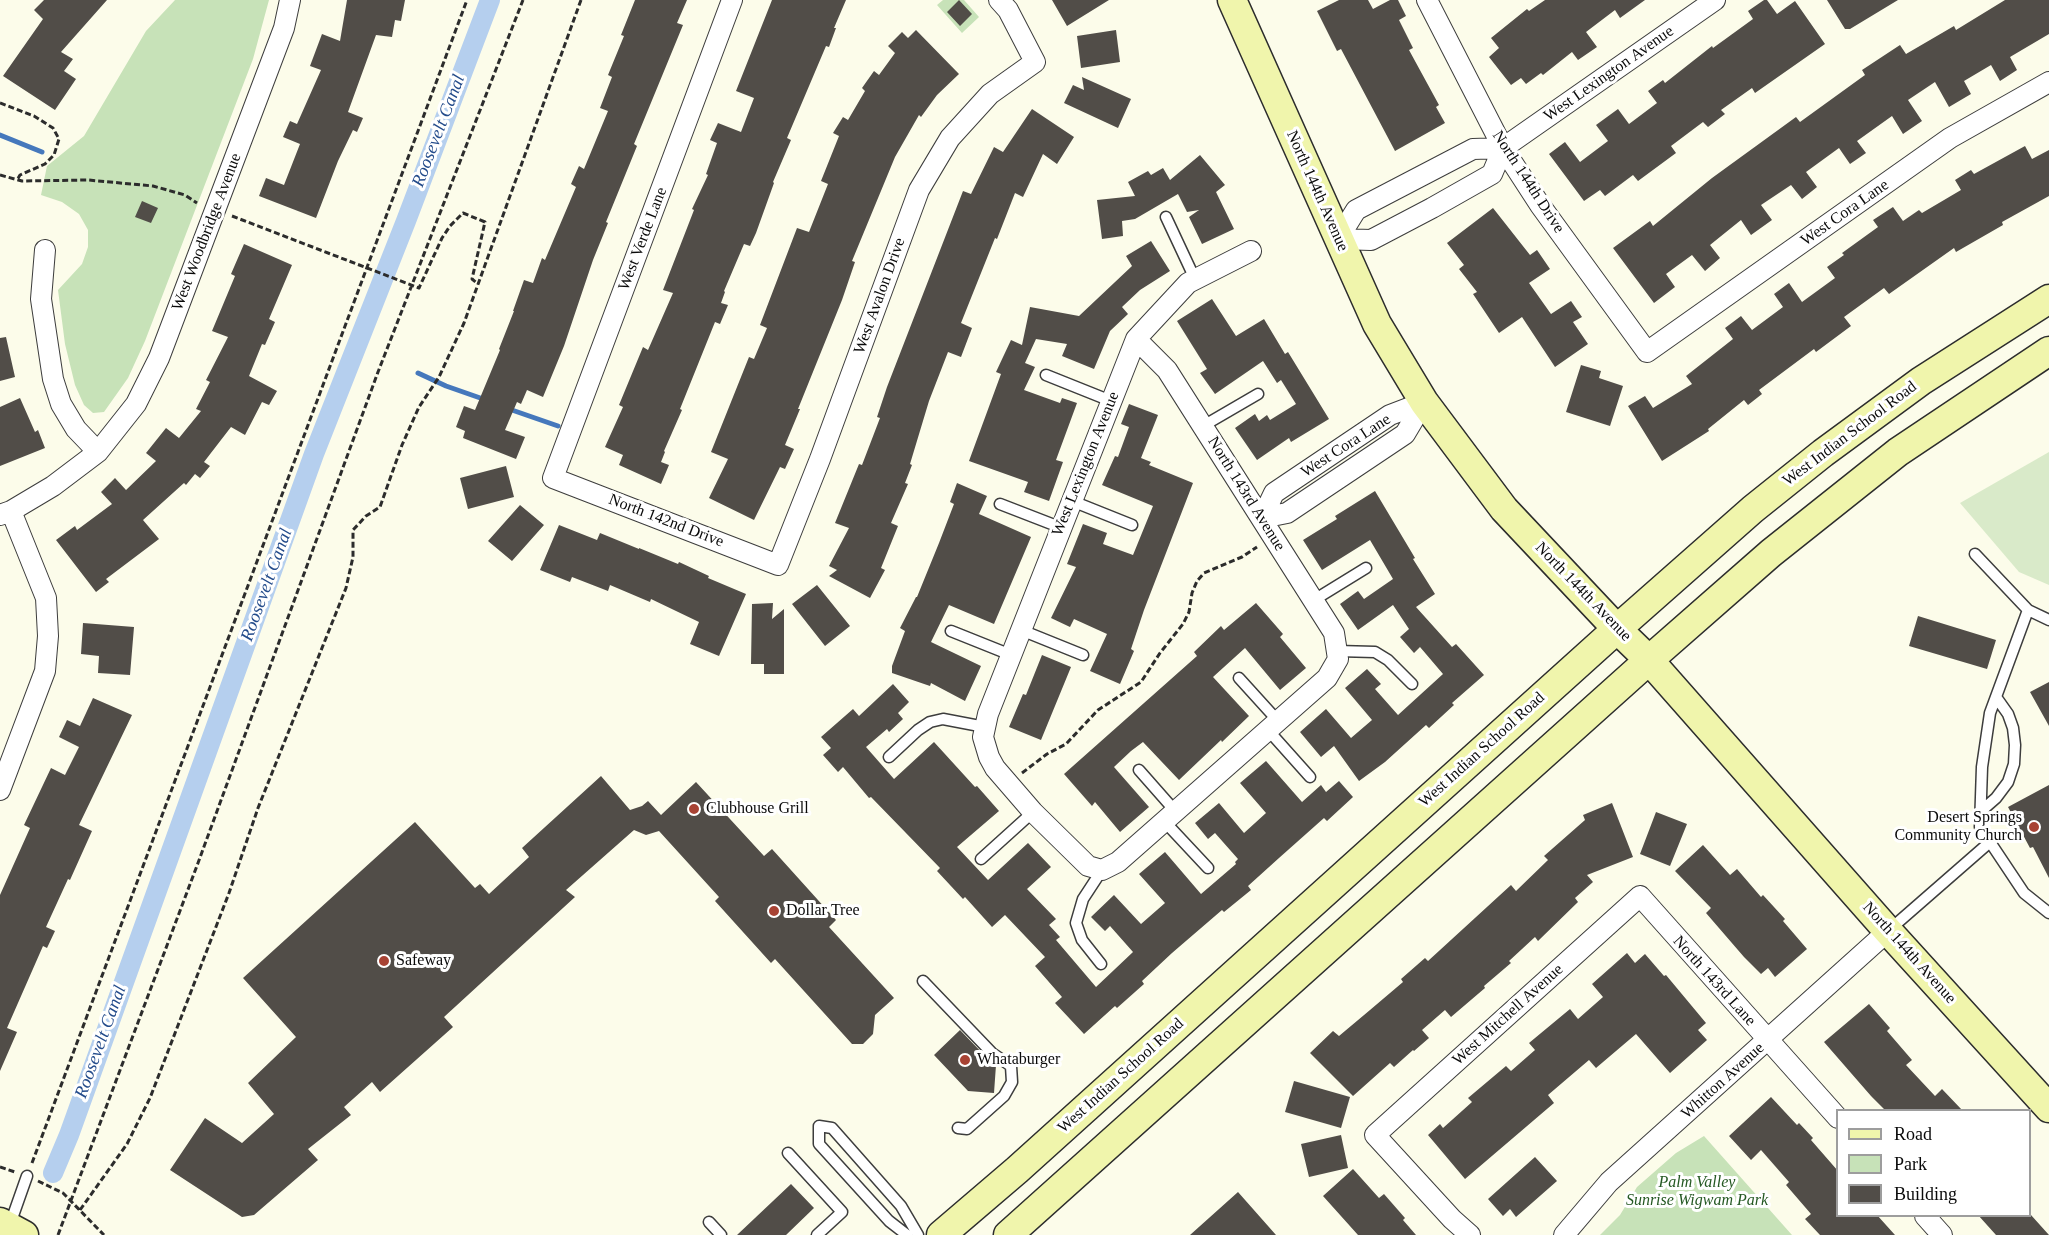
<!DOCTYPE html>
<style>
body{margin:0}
#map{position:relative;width:2049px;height:1235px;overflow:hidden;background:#fcfcea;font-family:"Times New Roman",serif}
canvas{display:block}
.legend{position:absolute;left:1836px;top:1109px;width:195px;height:108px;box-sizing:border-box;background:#fff;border:2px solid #9d9d9d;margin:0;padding:8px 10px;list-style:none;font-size:18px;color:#0a0a0a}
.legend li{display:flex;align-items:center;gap:12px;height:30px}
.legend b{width:30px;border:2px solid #9d9d9d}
</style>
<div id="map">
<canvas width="2049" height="1235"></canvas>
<ul class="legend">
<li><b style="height:8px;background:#f0f5ac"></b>Road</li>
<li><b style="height:16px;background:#c7e2b8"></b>Park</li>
<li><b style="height:16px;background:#514d48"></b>Building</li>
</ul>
</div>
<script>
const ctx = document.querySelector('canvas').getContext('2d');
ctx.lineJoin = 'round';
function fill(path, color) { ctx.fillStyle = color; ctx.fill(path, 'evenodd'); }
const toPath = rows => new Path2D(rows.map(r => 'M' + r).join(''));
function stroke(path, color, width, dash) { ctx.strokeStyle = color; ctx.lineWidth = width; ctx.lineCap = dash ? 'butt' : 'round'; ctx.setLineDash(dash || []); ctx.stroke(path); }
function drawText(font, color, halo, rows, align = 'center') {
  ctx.font = font + ' "Times New Roman",serif'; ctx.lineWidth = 6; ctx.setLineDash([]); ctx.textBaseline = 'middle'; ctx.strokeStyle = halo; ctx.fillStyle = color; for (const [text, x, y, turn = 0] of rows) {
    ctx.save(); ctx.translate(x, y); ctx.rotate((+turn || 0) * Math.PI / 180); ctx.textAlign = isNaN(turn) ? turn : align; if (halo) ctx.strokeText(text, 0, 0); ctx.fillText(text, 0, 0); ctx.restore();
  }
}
const green = toPath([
 [175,0,269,0,253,59,145,341,128,378,104,412,93,413,84,405,75,385,65,344,58,290,82,264,88,247,88,230,79,214,62,202,41,195,47,166,84,136,146,31],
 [943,0,964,0,979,17,962,33,937,5],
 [1704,1136,1792,1235,1600,1235,1620,1215,1637,1187,1676,1153]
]);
const pitch = toPath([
 [2049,452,2049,585,2019,572,1960,503]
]);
const stream = toPath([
 [0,135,42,152],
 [418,373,446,386,486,400],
 [509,409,558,426]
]);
const canal = toPath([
 [53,1173,69,1135,314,454,406,221,490,0]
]);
const building = toPath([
 [44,0,107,0,61,52,73,59,64,71,76,79,55,110,3,76,43,19,34,10],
 [347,0,405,0,401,21,395,20,392,37,376,35,348,112,363,118,357,132,353,130,338,161,316,218,259,196,266,178,284,185,300,144,283,137,290,121,297,124,321,70,310,66,322,34,340,41],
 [635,0,687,0,677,23,683,25,634,144,637,146,606,222,608,223,593,260,564,346,543,397,527,390,521,404,517,402,505,430,525,437,516,459,463,438,465,431,456,427,464,406,475,410,500,350,499,349,514,311,513,311,524,280,533,283,542,258,545,260,576,187,571,184,579,166,584,169,608,111,600,108,612,77,608,75,624,36,621,35],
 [772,0,846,0,834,28,836,28,829,47,826,46,787,138,791,140,773,182,774,183,756,233,750,246,744,244,724,291,725,292,721,303,728,305,720,324,715,322,680,409,682,410,664,451,665,452,661,462,669,465,661,484,619,465,623,455,605,447,623,407,619,405,643,347,648,350,673,293,663,290,694,210,692,209,708,175,706,174,717,143,710,140,718,123,741,132,754,98,736,91],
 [959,0,972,14,960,26,947,12],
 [1052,0,1109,0,1067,26],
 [1339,0,1368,0,1373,9,1390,0,1398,0,1406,16,1399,20,1413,48,1409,50,1439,105,1436,107,1445,123,1395,151,1341,49,1337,51,1317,11],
 [1545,0,1645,0,1620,18,1615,10,1586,32,1597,47,1578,60,1572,52,1543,75,1541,73,1526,84,1521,78,1511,85,1489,57,1499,48,1491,38,1527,9,1529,11],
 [1764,0,1767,0,1777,14,1795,1,1825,44,1755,93,1752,88,1721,110,1725,114,1708,127,1703,122,1671,146,1676,153,1638,181,1633,175,1605,196,1600,190,1584,201,1549,154,1565,142,1580,162,1608,141,1596,125,1618,109,1629,124,1657,103,1648,91,1663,80,1665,83,1712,46,1713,48,1753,19,1748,11],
 [1827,0,1898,0,1850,29,1845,29],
 [2005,0,2049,0,2049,34,2010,57,2017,70,2000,81,1991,65,1964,81,1971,94,1949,107,1935,82,1908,100,1922,121,1903,134,1892,116,1857,141,1866,153,1850,164,1839,148,1806,172,1817,187,1802,199,1791,185,1761,205,1772,220,1751,235,1741,220,1710,245,1720,258,1705,271,1692,255,1666,274,1675,287,1654,303,1613,248,1650,221,1653,226,1712,178,1796,117,1800,122,1865,75,1862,70,1900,45,1906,54,1954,26,1956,30],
 [916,30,959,74,937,95,921,117,919,115,895,157,852,261,855,262,842,300,798,409,800,409,785,445,794,449,785,469,780,467,754,520,709,498,728,459,711,452,749,357,754,359,767,328,760,325,797,228,809,232,828,184,821,181,839,136,833,133,843,117,848,120,865,91,862,88,874,71,879,75,895,53,888,46,902,32,908,38],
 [1116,30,1120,62,1081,68,1077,36],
 [1082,77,1131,99,1118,128,1064,103,1073,85,1084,90],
 [1032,109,1074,137,1057,164,1043,154,1023,197,1015,193,997,239,995,238,961,323,972,328,961,357,948,352,929,401,910,464,912,465,905,483,908,484,891,523,898,526,881,568,885,570,870,598,829,576,837,570,829,566,849,528,835,523,859,464,862,465,880,418,877,417,887,387,963,191,971,194,994,147,1003,152],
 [2025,146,2032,159,2049,150,2049,196,2002,222,2003,225,1956,252,1954,248,1889,294,1884,288,1844,317,1851,326,1816,352,1814,349,1759,390,1762,394,1748,405,1744,400,1708,429,1709,431,1662,461,1628,406,1645,396,1653,408,1692,384,1686,376,1733,339,1725,328,1741,316,1752,330,1783,307,1774,294,1789,283,1802,302,1835,278,1827,267,1844,255,1842,253,1878,227,1873,220,1893,207,1903,221,1919,210,1922,213,1961,190,1955,180,1971,170,1974,174],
 [1200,155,1225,185,1216,192,1234,229,1202,244,1189,217,1199,210,1187,212,1178,194,1135,219,1122,221,1123,236,1102,239,1097,200,1135,196,1128,182,1148,171,1151,175,1163,168,1170,180],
 [142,201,158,208,151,223,135,217],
 [1493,208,1530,255,1537,250,1550,269,1529,283,1551,314,1571,301,1582,317,1573,322,1588,344,1555,367,1522,317,1499,333,1473,294,1477,292,1459,269,1464,265,1447,243],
 [1151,241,1170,271,1140,290,1122,307,1128,314,1110,331,1094,369,1062,356,1067,344,1036,339,1025,363,1035,367,1024,390,1060,403,1062,398,1077,403,1056,460,1063,462,1049,501,1024,492,1028,482,969,461,1001,374,996,372,1011,340,1022,345,1030,307,1079,316,1132,266,1126,256],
 [244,244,292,265,269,319,275,322,265,345,262,344,249,376,277,391,269,405,262,402,245,435,231,427,204,462,210,466,200,478,195,474,186,485,184,483,143,520,159,539,106,579,109,582,96,592,56,540,75,526,77,530,112,504,101,492,115,478,126,490,156,461,146,453,166,428,179,438,201,411,196,409,210,382,206,380,228,337,212,331,235,276,231,274],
 [1212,299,1236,336,1264,319,1285,354,1288,352,1329,419,1291,442,1289,438,1257,460,1235,428,1255,414,1259,421,1267,415,1270,420,1296,404,1281,380,1277,383,1263,361,1215,394,1200,373,1207,369,1177,321],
 [6,337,15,377,0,381,0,338],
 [1581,365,1601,371,1599,378,1623,386,1610,426,1566,412],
 [20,398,35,432,38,430,45,448,0,466,0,407],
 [1129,404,1158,415,1141,458,1151,462,1149,465,1193,483,1144,610,1131,649,1134,651,1120,684,1090,671,1107,634,1074,619,1070,627,1051,618,1076,567,1067,564,1083,524,1107,533,1103,544,1133,555,1153,506,1102,485,1115,456,1118,457,1129,427,1121,424],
 [506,466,514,497,468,509,460,478],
 [957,483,987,496,979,514,1031,537,994,624,949,605,931,642,981,666,965,701,931,683,930,686,892,673,892,666,905,631,900,628,916,597,917,597,939,543,954,504,950,502],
 [1375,491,1415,558,1413,559,1435,594,1416,607,1452,647,1456,644,1484,675,1452,703,1454,705,1429,728,1426,725,1385,762,1359,781,1334,746,1321,757,1300,732,1326,709,1351,738,1372,720,1345,688,1367,669,1381,684,1375,689,1398,715,1443,674,1420,647,1414,653,1400,637,1409,629,1393,605,1358,630,1340,604,1358,591,1364,599,1393,579,1370,540,1322,570,1303,540,1337,519,1335,516],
 [520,505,544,525,512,561,488,541],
 [559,525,597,540,600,533,639,549,639,548,678,564,679,562,709,576,708,578,746,594,719,656,690,644,699,622,651,599,650,602,610,585,608,591,572,577,570,582,540,570],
 [817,585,850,626,825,646,792,604],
 [773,603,772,619,784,609,784,674,764,674,764,664,751,664,752,604],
 [1256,603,1283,634,1280,637,1306,668,1280,690,1245,648,1213,677,1249,716,1222,742,1221,740,1179,780,1143,742,1131,751,1114,767,1149,807,1120,832,1095,802,1092,806,1064,774,1197,656,1194,652,1221,626,1224,630],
 [1918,616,1996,640,1987,669,1909,646],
 [83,623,134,627,130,675,98,673,99,656,81,654],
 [1042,655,1071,667,1041,740,1009,727,1023,694,1026,695],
 [2049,682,2049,726,2030,692],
 [893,684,909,702,898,713,903,719,889,732,887,729,866,747,894,779,934,742,975,787,977,786,999,811,957,847,988,880,1028,843,1051,867,1027,889,1056,919,1049,925,1060,937,1056,940,1096,987,1133,952,1110,926,1105,931,1091,917,1114,895,1141,924,1165,903,1139,874,1165,852,1201,894,1236,864,1235,862,1238,859,1215,833,1208,839,1195,823,1219,803,1244,833,1266,813,1240,783,1266,761,1302,802,1321,785,1326,792,1339,781,1353,797,1327,821,1324,818,1279,858,1248,886,1251,890,1224,912,1222,910,1172,953,1142,981,1144,984,1117,1008,1115,1006,1084,1034,1055,1003,1062,997,1035,966,1045,957,1005,915,992,927,965,897,963,899,937,871,940,868,871,797,869,798,843,767,838,772,823,755,831,748,821,737,853,709,859,716],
 [93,698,132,715,79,825,92,831,70,880,68,879,46,927,55,931,47,948,43,946,7,1028,17,1032,0,1071,0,895,30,828,24,825,51,768,65,775,79,747,59,737,67,720,80,726],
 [601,776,630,810,642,806,648,801,661,815,696,782,764,856,772,849,836,920,829,927,894,998,875,1015,873,1034,863,1044,852,1044,775,959,771,963,715,901,719,897,659,831,646,835,634,830,566,890,575,897,444,1017,453,1027,380,1092,372,1082,344,1107,351,1115,308,1149,318,1160,254,1215,242,1217,170,1170,205,1118,242,1143,274,1114,248,1083,296,1037,243,978,415,822,475,888,480,884,489,894,529,857,522,848],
 [2049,785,2049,878,2033,847,2030,848,2008,807],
 [1612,803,1633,857,1587,875,1593,882,1575,898,1578,902,1538,941,1535,937,1509,961,1511,963,1484,986,1485,988,1451,1017,1445,1010,1422,1030,1429,1038,1414,1051,1413,1050,1394,1067,1390,1063,1353,1096,1310,1053,1333,1031,1339,1036,1370,1010,1403,982,1401,979,1425,958,1428,961,1511,885,1516,891,1548,860,1544,856,1585,820,1583,815],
 [1656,812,1687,824,1670,866,1640,854],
 [1703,845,1730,875,1737,869,1761,897,1763,895,1785,919,1783,921,1807,949,1775,977,1768,968,1761,974,1744,957,1706,913,1711,908,1675,871],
 [1627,953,1635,963,1645,954,1664,976,1666,975,1706,1023,1698,1030,1707,1040,1670,1073,1636,1034,1596,1068,1589,1060,1548,1095,1554,1103,1465,1179,1428,1135,1440,1124,1443,1128,1472,1102,1468,1098,1506,1066,1511,1071,1535,1050,1529,1043,1570,1009,1578,1019,1603,997,1592,984],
 [1869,1004,1890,1028,1887,1031,1912,1060,1906,1065,1935,1096,1942,1089,1962,1110,1885,1110,1871,1096,1824,1042],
 [960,1030,987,1058,996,1065,994,1093,968,1091,934,1055],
 [1294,1081,1350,1097,1341,1128,1285,1112],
 [1771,1097,1797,1125,1799,1123,1813,1138,1811,1140,1838,1171,1838,1215,1877,1215,1895,1235,1820,1235,1805,1219,1811,1214,1786,1185,1789,1182,1761,1150,1751,1160,1729,1136],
 [1341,1135,1348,1168,1309,1177,1301,1144],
 [1535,1157,1557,1181,1516,1217,1510,1209,1503,1216,1488,1199],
 [1353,1169,1379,1198,1384,1194,1405,1218,1403,1220,1416,1235,1358,1235,1323,1196],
 [791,1184,814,1208,786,1235,737,1235],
 [1238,1192,1276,1235,1190,1235],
 [1978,1215,2031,1215,2049,1235,1996,1235]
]);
const path = toPath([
 [0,103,34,116,53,128,59,139,54,155,45,164,20,175,17,180],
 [0,175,22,181,88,180,153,186,185,195,197,203],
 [232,216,419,288,442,238,450,226,463,213,485,222,472,279,478,284],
 [1022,773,1047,754,1066,744,1098,710,1141,682,1160,653,1183,624,1189,612,1192,593,1197,581,1204,573,1242,557,1257,547],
 [32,1163,467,0],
 [0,1167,15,1172],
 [38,1181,63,1193,104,1235],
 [80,1210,127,1144,150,1098,229,893,258,808,346,588,353,557,353,530,366,516,380,507,402,445,419,407,439,377,464,323,581,0],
 [58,1235,198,863,378,372,523,0]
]);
const service = toPath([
 [1166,217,1195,279],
 [1046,375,1111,401],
 [1203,426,1258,394],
 [1072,501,1132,525],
 [1000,504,1062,528],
 [1975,554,2028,610,2049,620],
 [1314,600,1366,568],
 [2028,610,1990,713,1982,767,1980,827,2024,893,2049,913],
 [1021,630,1083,655],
 [951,631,1011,655],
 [1337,651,1375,652,1388,660,1412,684],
 [1239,678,1278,721],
 [1268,730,1310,777],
 [889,757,918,730,930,722,943,719,985,727],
 [1139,770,1176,812],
 [1980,812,1996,798,2008,782,2014,764,2015,745,2013,728,2008,714,1996,697],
 [1164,821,1208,868],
 [981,859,1033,812],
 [1888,931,1990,842],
 [1101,964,1082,940,1076,923,1083,899,1102,870],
 [923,981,992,1053,1011,1066,1012,1082,1004,1096,967,1129,958,1128],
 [788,1153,842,1212,817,1235],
 [709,1222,721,1235],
 [9,1227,27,1176],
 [907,1235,889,1221,819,1144,819,1126,832,1128,901,1206,918,1235]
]);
const minor = toPath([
 [732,0,553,478,778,565,820,459,919,190,950,138,990,94,1035,62,1008,10,999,0],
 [1427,0,1503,148,1540,205,1647,352,1950,138,2049,82],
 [1338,239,1356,210,1473,149,1503,148,1715,0],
 [1338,239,1371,240,1432,208,1492,174,1503,148],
 [45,250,41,299,53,379,61,404,76,429,98,452],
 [1136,339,1167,370,1334,633,1338,659,1327,678,1118,862,1102,870,1088,866,1033,812,995,768,989,757,983,737,988,714,1136,339,1188,283,1251,251],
 [0,515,11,511,53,486,98,452,136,404,159,358,284,28,290,0],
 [1262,518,1287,513,1405,434,1424,402],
 [1262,518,1274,493,1390,415,1424,402],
 [0,790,45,671,48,636,46,598,11,511],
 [1925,1216,1942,1235],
 [1470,1235,1452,1219,1375,1135,1640,896,1838,1118],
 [1564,1235,1609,1182,1888,931]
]);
const secondary = toPath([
 [1232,0,1377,324,1424,402,1504,509,1617,629,1649,660,1888,931,2049,1108],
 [0,1222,24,1235],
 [941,1235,1017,1170,1617,629,1753,509,1823,453,1921,381,2049,299],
 [1008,1235,1649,660,1771,553,1898,452,2049,351]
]);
const markers = [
 [694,809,6,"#a84334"],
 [2034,827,6,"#a84334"],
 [774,911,6,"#a84334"],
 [384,961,6,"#a84334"],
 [965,1060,6,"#a84334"]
];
const streetNames = [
 ["West Lexington Avenue",1609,74,-35],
 ["North 144th Drive",1528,182,57],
 ["North 144th Avenue",1317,191,66],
 ["West Cora Lane",1845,213,-35],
 ["West Woodbridge Avenue",207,232,-69],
 ["West Verde Lane",643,239,-69],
 ["West Avalon Drive",880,296,-70],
 ["West Indian School Road",1850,434,-37],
 ["West Cora Lane",1346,446,-33],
 ["West Lexington Avenue",1086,464,-68],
 ["North 143rd Avenue",1246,494,58],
 ["North 142nd Drive",666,521,21],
 ["North 144th Avenue",1583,592,46],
 ["West Indian School Road",1482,750,-42],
 ["North 144th Avenue",1909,953,48],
 ["North 143rd Lane",1714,981,48],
 ["West Mitchell Avenue",1508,1015,-42],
 ["West Indian School Road",1121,1076,-42],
 ["Whitton Avenue",1723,1081,-42]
];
const poiNames = [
 ["Clubhouse Grill",706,809],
 ["Desert Springs",2022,818,"right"],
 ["Community Church",2022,836,"right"],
 ["Dollar Tree",786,911],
 ["Safeway",396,961],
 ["Whataburger",977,1060]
];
const parkNames = [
 ["Palm Valley",1697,1183],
 ["Sunrise Wigwam Park",1697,1201]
];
const waterNames = [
 ["Roosevelt Canal",439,131,-69],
 ["Roosevelt Canal",267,585,-70],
 ["Roosevelt Canal",101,1042,-70]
];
fill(green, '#c7e2b8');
fill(pitch, '#d9eac9');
stroke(stream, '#4578bc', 5);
stroke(canal, '#b5cfee', 20);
fill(building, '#514d48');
stroke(service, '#3d3d3d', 13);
stroke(minor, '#3d3d3d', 22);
stroke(secondary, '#2c2c2c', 31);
stroke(path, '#2c2c2c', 3, [6, 3]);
stroke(service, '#fff', 10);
stroke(minor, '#fff', 20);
stroke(secondary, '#f0f5ac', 28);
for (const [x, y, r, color] of markers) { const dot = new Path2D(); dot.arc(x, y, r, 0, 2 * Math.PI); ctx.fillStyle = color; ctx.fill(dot); stroke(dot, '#fff', 2); }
drawText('16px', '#0a0a0a', '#fff', streetNames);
drawText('16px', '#0a0a0a', '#fff', poiNames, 'left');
drawText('italic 16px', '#255923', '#fff', parkNames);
drawText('italic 18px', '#244c8b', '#fff', waterNames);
</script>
